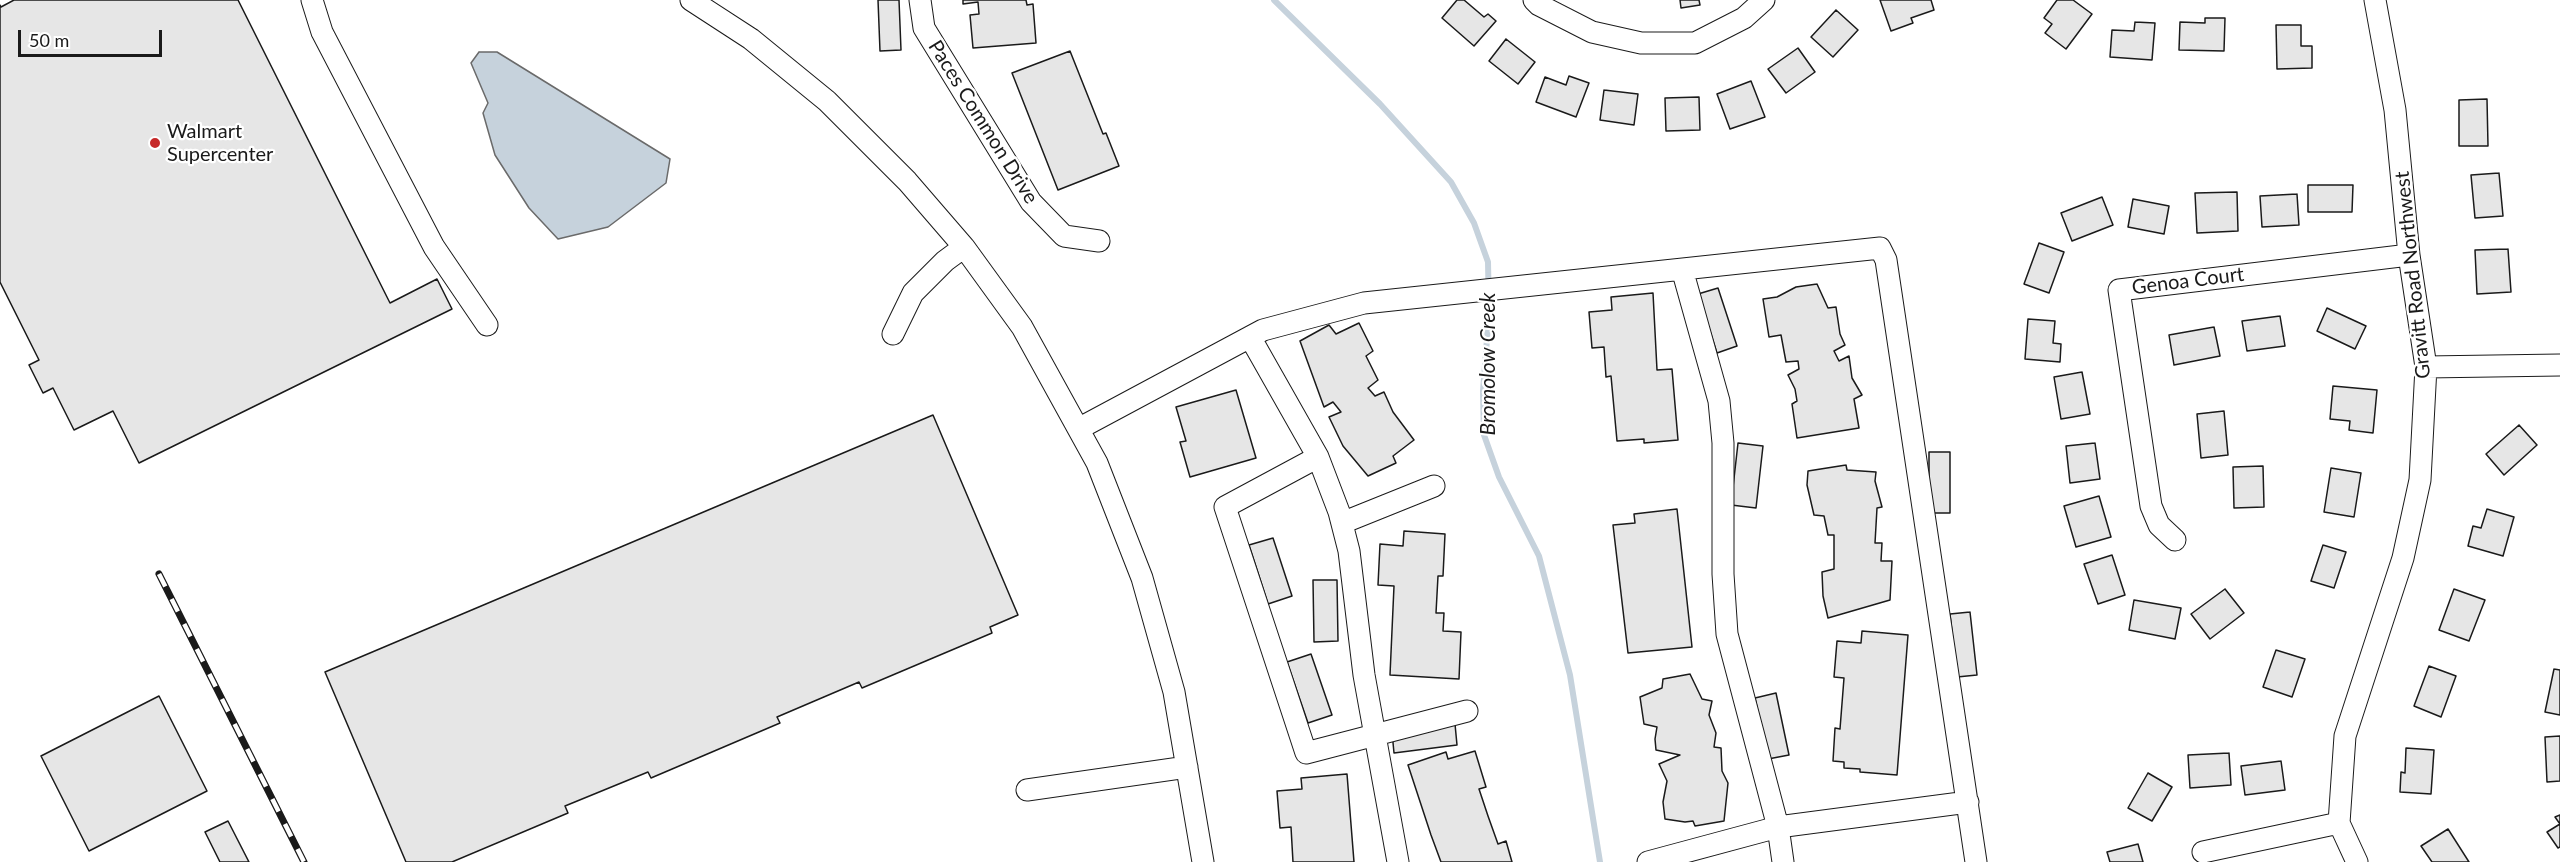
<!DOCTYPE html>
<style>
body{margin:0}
#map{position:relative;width:2560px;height:862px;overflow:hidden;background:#fff;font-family:Lato,sans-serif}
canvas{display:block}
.scale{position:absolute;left:18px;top:30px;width:144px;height:27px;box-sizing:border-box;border:3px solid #1a1a1a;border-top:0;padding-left:8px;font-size:18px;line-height:21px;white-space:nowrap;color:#1a1a1a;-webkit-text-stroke:4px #fff;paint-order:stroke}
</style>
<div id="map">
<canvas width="2560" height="862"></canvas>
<div class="scale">50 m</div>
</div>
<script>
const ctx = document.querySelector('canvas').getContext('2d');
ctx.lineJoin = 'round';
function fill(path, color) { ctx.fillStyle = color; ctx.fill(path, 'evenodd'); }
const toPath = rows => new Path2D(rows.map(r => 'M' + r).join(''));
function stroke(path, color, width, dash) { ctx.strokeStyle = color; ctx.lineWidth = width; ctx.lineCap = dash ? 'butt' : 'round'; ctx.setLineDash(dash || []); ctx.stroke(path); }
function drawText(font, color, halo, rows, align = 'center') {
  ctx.font = font + ' Lato,sans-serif'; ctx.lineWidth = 4.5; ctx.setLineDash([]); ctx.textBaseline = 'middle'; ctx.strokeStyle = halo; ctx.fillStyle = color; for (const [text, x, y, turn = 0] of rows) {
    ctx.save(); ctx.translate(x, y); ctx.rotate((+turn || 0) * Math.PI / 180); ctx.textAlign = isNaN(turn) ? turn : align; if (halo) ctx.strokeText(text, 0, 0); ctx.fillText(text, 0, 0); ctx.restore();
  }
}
const water = toPath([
 [479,52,497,52,670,159,666,183,608,227,558,239,529,208,495,155,483,113,488,103,471,63,479,52]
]);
const stream = toPath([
 [1274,0,1380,104,1451,182,1474,223,1488,262,1489,313,1483,391,1484,435,1499,477,1539,556,1570,675,1600,862]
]);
const building = toPath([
 [14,0,238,0,390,303,437,279,452,309,139,463,113,411,74,430,53,388,43,393,29,365,39,360,0,282,0,5,1,7,14,0],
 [878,0,899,0,901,50,880,51,878,0],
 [963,0,1026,0,1027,5,1033,4,1036,43,973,48,970,15,979,14,978,2,963,4,963,0],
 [1457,0,1464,0,1484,17,1488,14,1496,21,1474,46,1442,18,1457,0],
 [1680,0,1699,0,1700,5,1681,8,1680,0],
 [1880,0,1931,0,1934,10,1911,18,1913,23,1891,31,1880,0],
 [2057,0,2073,0,2092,14,2066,49,2045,33,2052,24,2044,18,2057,0],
 [1836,10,1858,30,1833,57,1811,37,1836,10],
 [2205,18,2225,18,2224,51,2179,50,2180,22,2205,23,2205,18],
 [2135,22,2155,23,2152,60,2110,57,2112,30,2134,31,2135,22],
 [2276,25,2301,25,2301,46,2312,46,2312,68,2277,69,2276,25],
 [1506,39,1535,62,1518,84,1489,61,1506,39],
 [1798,48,1815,72,1786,93,1768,69,1798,48],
 [1070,51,1103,134,1106,133,1119,166,1058,190,1012,73,1070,51],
 [1569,76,1589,83,1576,117,1536,102,1545,77,1566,85,1569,76],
 [1751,81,1765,117,1730,129,1717,94,1751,81],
 [1604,90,1638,94,1634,125,1600,120,1604,90],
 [1699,97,1700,130,1666,131,1665,98,1699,97],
 [2487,99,2488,146,2459,146,2459,100,2487,99],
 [2499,173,2503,216,2475,218,2471,175,2499,173],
 [2308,185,2353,185,2352,212,2308,212,2308,185],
 [2237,192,2238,231,2197,233,2195,193,2237,192],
 [2297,194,2299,225,2262,227,2260,196,2297,194],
 [2102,197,2113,225,2072,241,2061,213,2102,197],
 [2133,199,2169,206,2164,234,2128,227,2133,199],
 [2039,243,2064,252,2049,293,2024,284,2039,243],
 [2508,249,2511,292,2477,294,2475,250,2508,249],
 [1817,284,1828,308,1836,307,1840,334,1845,345,1834,351,1839,361,1849,356,1852,378,1862,395,1854,399,1859,428,1797,438,1792,404,1797,401,1795,389,1788,375,1799,369,1798,361,1786,362,1781,335,1769,337,1763,299,1777,297,1796,287,1817,284],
 [1718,288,1737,346,1717,353,1698,294,1718,288],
 [1653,293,1657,370,1672,369,1678,440,1644,443,1644,439,1617,441,1611,376,1606,377,1604,347,1592,348,1589,312,1612,310,1611,297,1653,293],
 [2327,308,2366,326,2355,349,2317,331,2327,308],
 [2280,316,2285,346,2247,351,2242,321,2280,316],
 [2028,319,2055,321,2053,343,2061,344,2060,362,2025,359,2028,319],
 [1359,323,1373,351,1366,356,1378,380,1368,388,1375,396,1384,392,1393,412,1414,440,1393,456,1396,463,1368,476,1343,446,1329,417,1341,412,1333,402,1324,407,1300,341,1329,325,1336,334,1359,323],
 [2214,327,2220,356,2174,365,2169,335,2214,327],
 [2082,372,2090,414,2061,419,2054,377,2082,372],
 [2333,386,2377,390,2373,433,2349,430,2350,421,2330,419,2333,386],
 [1236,390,1256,458,1190,477,1180,442,1186,441,1176,407,1236,390],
 [2224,411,2228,455,2201,458,2197,414,2224,411],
 [933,415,1018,615,990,627,992,633,862,688,859,682,777,717,780,723,651,778,648,772,565,806,568,813,452,862,406,862,325,672,933,415],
 [2519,425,2537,445,2504,475,2486,454,2519,425],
 [1738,443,1763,446,1756,508,1731,505,1738,443],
 [2095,443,2100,479,2070,483,2066,446,2095,443],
 [1929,452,1950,452,1950,513,1929,513,1929,452],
 [1846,465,1847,470,1876,472,1875,481,1882,507,1877,508,1875,543,1882,543,1881,561,1892,561,1890,600,1828,618,1823,596,1822,572,1834,569,1834,535,1828,535,1824,516,1814,515,1807,485,1808,471,1846,465],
 [2263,466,2264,507,2234,508,2233,467,2263,466],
 [2331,468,2361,473,2354,517,2324,512,2331,468],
 [2099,496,2111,537,2076,547,2064,506,2099,496],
 [1677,509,1692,647,1628,653,1613,525,1635,523,1634,514,1677,509],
 [2487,509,2514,517,2503,556,2468,546,2473,526,2481,528,2487,509],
 [1404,531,1445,534,1443,576,1438,576,1436,613,1444,613,1443,631,1461,632,1459,679,1390,675,1394,586,1378,585,1380,544,1403,546,1404,531],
 [1273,538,1292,596,1268,604,1249,545,1273,538],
 [2323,545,2346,552,2334,588,2311,581,2323,545],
 [2112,555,2125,595,2098,604,2084,564,2112,555],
 [1313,580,1337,580,1338,641,1314,642,1313,580],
 [2225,589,2244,613,2210,639,2191,614,2225,589],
 [2454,589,2485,600,2469,641,2439,630,2454,589],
 [2134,600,2181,608,2175,639,2129,630,2134,600],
 [1970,612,1977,675,1957,677,1950,614,1970,612],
 [1862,631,1908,635,1897,775,1860,772,1860,769,1844,768,1844,762,1833,761,1835,728,1840,729,1844,678,1834,677,1837,641,1861,643,1862,631],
 [2276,650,2305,659,2292,697,2263,687,2276,650],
 [1311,654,1332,715,1308,723,1287,662,1311,654],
 [2429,666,2456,676,2441,717,2414,706,2429,666],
 [2554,669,2560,670,2560,715,2545,712,2554,669],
 [1690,674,1702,699,1712,701,1709,715,1716,733,1714,747,1721,748,1722,771,1728,783,1724,821,1695,826,1693,821,1685,822,1665,819,1663,802,1667,781,1659,764,1680,755,1656,750,1655,739,1657,727,1644,724,1640,697,1662,688,1663,679,1690,674],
 [1776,693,1789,755,1768,759,1755,698,1776,693],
 [159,696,207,791,89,851,41,756,159,696],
 [1455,724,1457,745,1394,753,1392,732,1455,724],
 [2560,736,2560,781,2547,782,2545,737,2560,736],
 [2406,748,2434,750,2431,794,2400,792,2401,772,2405,773,2406,748],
 [1475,751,1486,787,1479,789,1488,816,1498,844,1506,841,1512,862,1441,862,1431,835,1408,765,1446,752,1448,759,1475,751],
 [2229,753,2231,785,2190,788,2188,755,2229,753],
 [2281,761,2285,790,2245,795,2241,766,2281,761],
 [2148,773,2172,787,2152,821,2128,808,2148,773],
 [1347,774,1354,862,1293,862,1291,827,1280,828,1277,791,1302,789,1301,778,1347,774],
 [2560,815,2560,847,2558,848,2547,832,2560,824,2555,817,2560,815],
 [228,821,249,862,220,862,205,832,228,821],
 [2448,829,2469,862,2432,862,2421,846,2448,829],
 [2138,844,2143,862,2110,862,2107,852,2138,844]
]);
const minor = toPath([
 [312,0,322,32,434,247,487,325],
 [691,0,751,39,827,101,907,181,964,247,1022,327,1097,463,1142,578,1174,692,1203,862],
 [920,0,924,28,1031,202,1064,236,1099,241],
 [1534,0,1539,5,1592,32,1641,43,1695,43,1744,18,1764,0],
 [1682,269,1719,401,1723,443,1723,574,1727,634,1778,827,1783,862],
 [893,334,913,293,945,261,964,247],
 [1250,337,1318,457,1339,512,1349,551,1364,675,1398,862],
 [2426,367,2560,365],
 [1080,428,1263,330,1364,303,1880,248,1886,260,1976,862],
 [1318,457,1225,507,1306,753,1467,711],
 [1342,523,1434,486],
 [2175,540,2159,525,2151,506,2119,290,2409,255],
 [1027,790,1187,767],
 [2203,852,2339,823],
 [1648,862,1778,827,1968,802],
 [2357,862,2339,823,2345,736,2403,558,2420,480,2426,367,2409,255,2395,110,2375,0]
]);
const rail = toPath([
 [159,574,304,862]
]);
const markers = [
 [155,143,6,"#c62828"]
];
const streetNames = [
 ["Paces Common Drive",983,122,58],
 ["Gravitt Road Northwest",2413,275,-96],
 ["Genoa Court",2188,281,-7]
];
const poiNames = [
 ["Walmart",167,132],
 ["Supercenter",167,155]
];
const waterNames = [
 ["Bromolow Creek",1488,364,-90]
];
fill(water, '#c6d2dc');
stroke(water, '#6a6a6a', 1.5);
stroke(stream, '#c6d2dc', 6);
fill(building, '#e6e6e6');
stroke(building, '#1a1a1a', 1.5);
stroke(minor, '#1a1a1a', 23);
stroke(minor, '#fff', 21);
stroke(rail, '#1a1a1a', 7);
stroke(rail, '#fff', 4.5, [14]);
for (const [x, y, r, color] of markers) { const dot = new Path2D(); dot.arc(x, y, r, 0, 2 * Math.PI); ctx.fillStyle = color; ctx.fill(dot); stroke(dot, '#fff', 2); }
drawText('20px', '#1a1a1a', '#fff', streetNames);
drawText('20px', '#1a1a1a', '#fff', poiNames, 'left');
drawText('italic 21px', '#1a1a1a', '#fff', waterNames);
</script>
